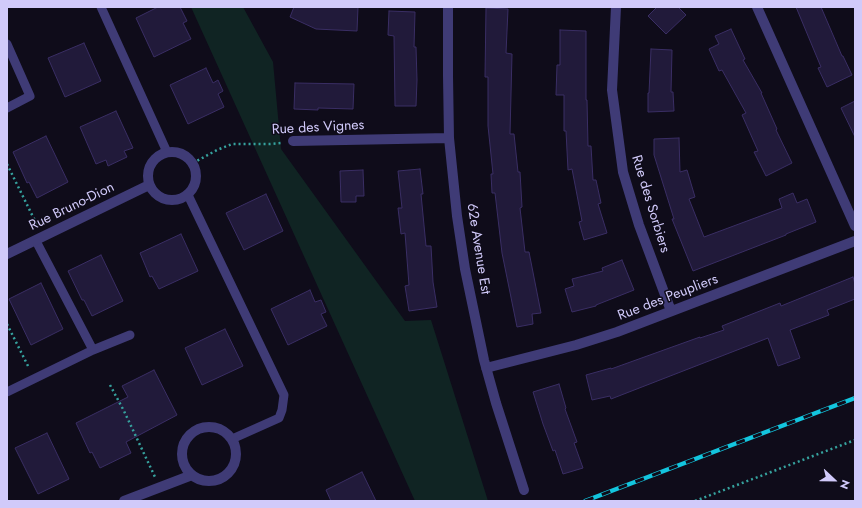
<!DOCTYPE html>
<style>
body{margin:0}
#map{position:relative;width:862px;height:508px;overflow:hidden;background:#0f0c1a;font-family:Jost,sans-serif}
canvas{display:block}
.frame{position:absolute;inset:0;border:8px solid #d1cafa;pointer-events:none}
.north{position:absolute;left:814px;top:460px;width:40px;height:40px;-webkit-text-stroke:3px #0f0c1a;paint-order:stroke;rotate:112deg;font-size:11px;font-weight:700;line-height:16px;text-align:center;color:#d1cafa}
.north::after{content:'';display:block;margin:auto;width:14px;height:18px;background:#d1cafa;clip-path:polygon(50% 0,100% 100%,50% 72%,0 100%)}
</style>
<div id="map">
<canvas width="862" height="508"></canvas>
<div class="frame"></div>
<div class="north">N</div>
</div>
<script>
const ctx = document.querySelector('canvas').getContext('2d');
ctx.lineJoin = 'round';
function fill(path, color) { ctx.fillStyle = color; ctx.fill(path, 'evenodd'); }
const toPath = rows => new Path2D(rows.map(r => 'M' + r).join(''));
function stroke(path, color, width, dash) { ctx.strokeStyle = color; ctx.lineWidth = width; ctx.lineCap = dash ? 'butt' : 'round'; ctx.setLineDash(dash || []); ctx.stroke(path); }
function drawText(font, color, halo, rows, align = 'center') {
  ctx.font = font + ' Jost,sans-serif'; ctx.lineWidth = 3; ctx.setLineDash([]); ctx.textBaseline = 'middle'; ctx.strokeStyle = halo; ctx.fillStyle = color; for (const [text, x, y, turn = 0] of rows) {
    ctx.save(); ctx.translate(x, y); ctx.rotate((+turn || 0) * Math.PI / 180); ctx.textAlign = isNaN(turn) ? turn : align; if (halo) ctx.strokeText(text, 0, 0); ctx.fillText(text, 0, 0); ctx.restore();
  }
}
const green = toPath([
 [191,7,243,7,273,62,281,149,405,321,431,320,488,501,415,501]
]);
const building = toPath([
 [158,7,180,7,187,21,183,23,191,39,154,57,136,18,158,7],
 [294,7,358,7,357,31,316,29,290,17,294,7],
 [657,7,678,7,686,15,666,34,648,16,657,7],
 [796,7,821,7,842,56,843,56,852,75,827,87,818,68,821,67,796,7],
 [486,8,508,9,506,53,512,54,510,134,514,134,518,172,520,172,522,207,520,208,525,252,529,252,541,313,532,314,533,324,517,327,502,253,495,193,492,193,491,174,493,174,488,126,488,77,485,77,486,8],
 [389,11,415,12,414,47,416,47,417,80,416,106,395,106,394,36,388,35,389,11],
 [731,29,745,59,743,60,762,93,761,93,777,129,776,130,792,163,766,176,754,152,758,151,742,115,746,113,722,70,719,71,709,49,719,44,715,36,731,29],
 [560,30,586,31,586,100,587,100,588,146,591,146,593,180,596,180,601,203,598,204,607,233,584,240,579,222,582,221,572,169,568,170,566,131,564,131,564,95,556,95,557,65,560,65,560,30],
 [84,43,101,81,65,97,48,58,84,43],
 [651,49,672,50,671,92,673,92,674,111,648,112,648,93,649,93,651,49],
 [206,68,213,83,218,80,223,91,218,94,224,107,188,124,170,85,206,68],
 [295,83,354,84,353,109,318,108,318,110,294,109,295,83],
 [855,101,855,137,841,108,855,101],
 [116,111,133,148,124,151,127,157,108,166,106,160,96,164,80,127,116,111],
 [46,136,68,182,37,198,29,182,27,183,13,152,46,136],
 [679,138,680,172,687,170,695,197,689,199,704,237,782,208,779,199,793,193,797,203,807,199,816,222,786,234,786,235,693,271,672,219,674,219,654,155,654,139,679,138],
 [420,169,423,194,421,194,426,246,431,246,433,282,437,307,409,311,405,286,409,285,405,233,401,234,398,208,402,208,398,171,420,169],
 [363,170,364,196,356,196,356,202,341,202,340,171,363,170],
 [266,194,283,231,244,250,226,213,266,194],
 [181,234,198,271,159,289,152,276,150,277,140,253,181,234],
 [101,255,123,301,92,316,84,300,82,300,68,271,101,255],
 [622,260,634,290,596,305,596,306,572,312,565,289,574,286,572,279,603,271,602,268,622,260],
 [853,277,855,284,855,299,827,310,829,315,790,330,800,358,778,366,768,338,611,399,610,396,592,400,586,375,611,368,611,369,700,337,700,338,724,330,722,326,780,303,781,306,853,277],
 [41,283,63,329,31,345,9,299,41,283],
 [310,290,315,302,321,300,326,312,321,314,327,326,288,345,271,309,310,290],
 [225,329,243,366,202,385,185,348,225,329],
 [154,370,177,415,126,442,131,453,100,468,92,452,90,453,76,423,128,397,122,386,154,370],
 [559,384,566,408,565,409,577,442,574,443,583,468,563,474,555,450,553,451,543,424,533,392,559,384],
 [47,433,69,479,38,494,15,448,47,433],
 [362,472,376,501,331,501,326,490,362,472]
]);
const path = toPath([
 [193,163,217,150,232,144,270,144,281,143],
 [7,164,38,227],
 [7,324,29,368],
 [110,385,124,411,155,477],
 [695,501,855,440]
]);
const lane = toPath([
 [101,7,167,152],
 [7,44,30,96,7,108],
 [188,195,284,395,282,410,279,418,232,439],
 [36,241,93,350],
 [7,392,93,350,130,335]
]);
const street = toPath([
 [448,7,448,76,449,138,457,216,465,269,484,360,496,403,524,490],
 [616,7,612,90,623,172,639,225,671,311],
 [757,7,855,226],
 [293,141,449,138],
 '148 176a24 24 0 1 1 48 0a24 24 0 1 1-48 0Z',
 [7,254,149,185],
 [486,368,576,345,617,332,855,241],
 '182 454a27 27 0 1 1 54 0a27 27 0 1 1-54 0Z',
 [124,501,192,475]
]);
const rail = toPath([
 [585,501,855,398]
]);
const streetNames = [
 ["Rue des Vignes",318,128,-3],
 ["Rue des Sorbiers",650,204,73],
 ["Rue Bruno-Dion",72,207,-26],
 ["62e Avenue Est",478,249,81],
 ["Rue des Peupliers",668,298,-21]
];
fill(green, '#102423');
fill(building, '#211a3a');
stroke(building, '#3a2e64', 1);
stroke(path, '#36a29e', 2.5, [2, 3]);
stroke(lane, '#3f3b76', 9);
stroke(street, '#3f3b76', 10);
stroke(rail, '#13c5de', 4.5);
stroke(rail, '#0f0c1a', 3, [9]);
drawText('14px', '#d1cafa', '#0f0c1a', streetNames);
</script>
